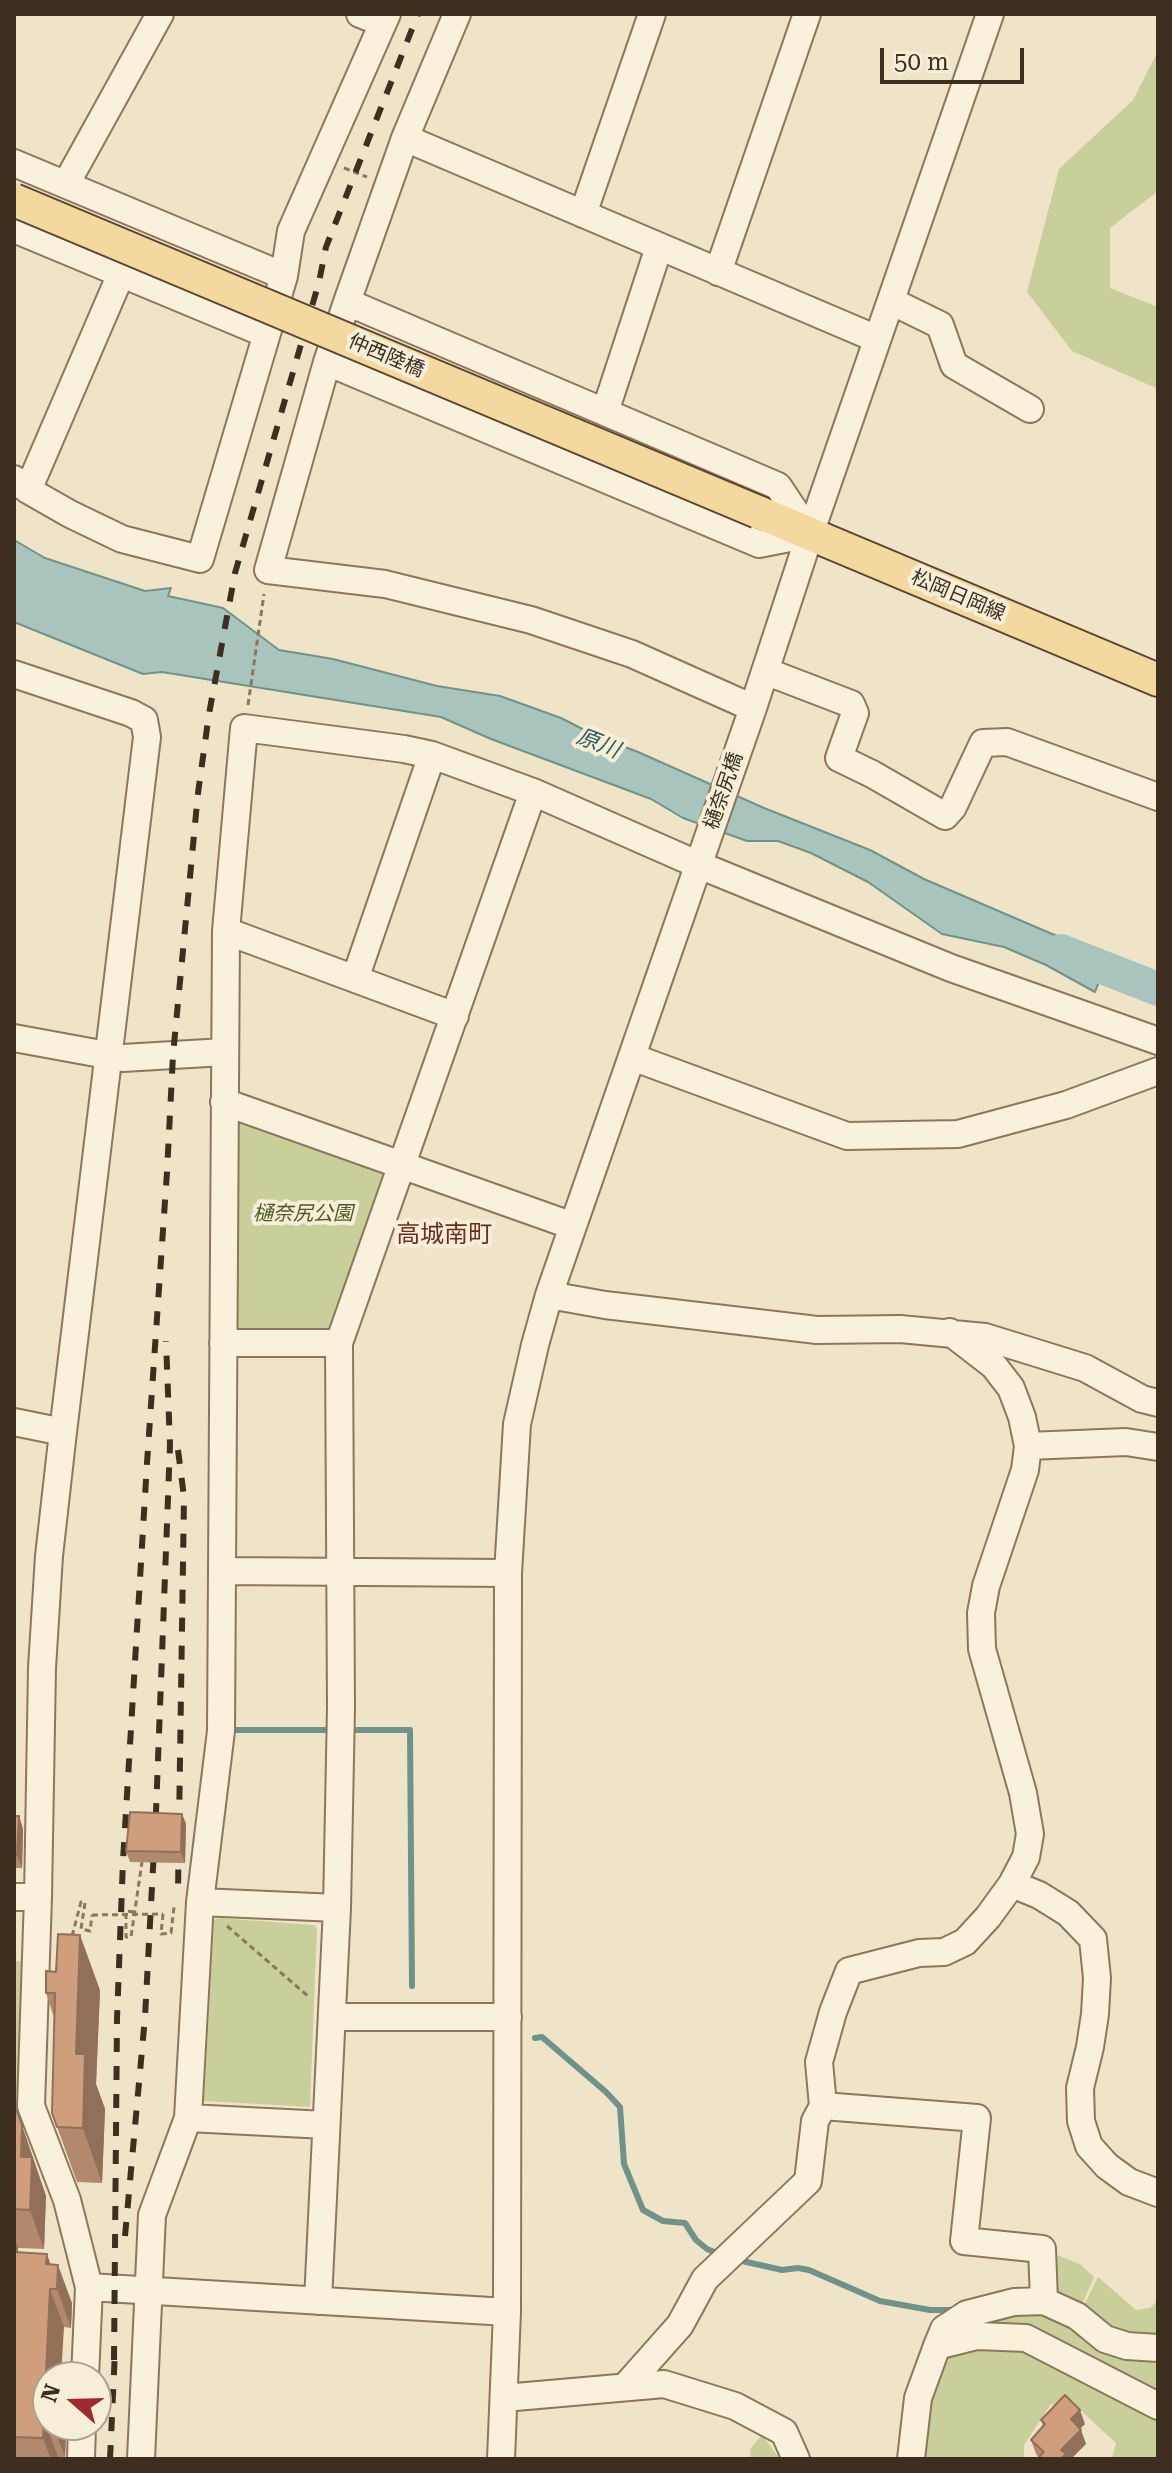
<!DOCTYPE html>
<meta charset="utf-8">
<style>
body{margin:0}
#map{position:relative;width:1172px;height:2473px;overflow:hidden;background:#f0e4c8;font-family:"Roboto Serif",serif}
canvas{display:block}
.frame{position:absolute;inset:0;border:16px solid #3d2e20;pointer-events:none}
.north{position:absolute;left:32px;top:2361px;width:80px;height:80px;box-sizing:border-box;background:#f7eed8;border:2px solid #ada18e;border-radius:50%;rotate:290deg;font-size:22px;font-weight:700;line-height:32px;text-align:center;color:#3d2e20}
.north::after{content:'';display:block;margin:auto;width:28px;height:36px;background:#9e2a2b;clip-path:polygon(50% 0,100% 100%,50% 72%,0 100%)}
.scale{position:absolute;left:880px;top:48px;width:144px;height:36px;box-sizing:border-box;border:4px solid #3d2e20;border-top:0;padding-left:10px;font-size:24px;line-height:28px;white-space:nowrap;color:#3d2e20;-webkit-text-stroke:6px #f7eed8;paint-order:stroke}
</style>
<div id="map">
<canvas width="1172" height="2473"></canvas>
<div class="frame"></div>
<div class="north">N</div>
<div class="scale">50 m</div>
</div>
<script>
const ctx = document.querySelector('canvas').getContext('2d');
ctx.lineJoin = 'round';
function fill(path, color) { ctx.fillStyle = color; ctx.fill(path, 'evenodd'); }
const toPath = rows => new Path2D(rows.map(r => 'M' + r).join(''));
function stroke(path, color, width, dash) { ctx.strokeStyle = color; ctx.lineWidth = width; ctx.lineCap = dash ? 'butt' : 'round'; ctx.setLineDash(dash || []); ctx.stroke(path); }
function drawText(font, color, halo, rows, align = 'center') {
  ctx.font = font + ' "Roboto Serif","Noto Sans JP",serif'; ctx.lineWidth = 8; ctx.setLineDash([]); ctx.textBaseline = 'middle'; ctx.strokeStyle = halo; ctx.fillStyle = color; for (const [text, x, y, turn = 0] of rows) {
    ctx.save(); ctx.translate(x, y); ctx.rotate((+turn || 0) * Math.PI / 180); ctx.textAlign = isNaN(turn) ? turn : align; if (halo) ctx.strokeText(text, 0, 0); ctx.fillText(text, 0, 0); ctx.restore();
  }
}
const green = toPath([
 [1158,51,1158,191,1110,228,1110,288,1158,307,1158,389,1072,351,1027,292,1059,169,1133,100],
 [239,1116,384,1169,388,1179,336,1329,327,1334,240,1334,233,1327,234,1120],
 [218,1918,314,1925,317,1928,310,2107,204,2101,214,1920],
 [14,1961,25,1961,17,2093,14,2092],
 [1049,2252,1080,2264,1094,2277,1078,2314,1050,2301],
 [1098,2277,1136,2310,1150,2308,1158,2300,1158,2346,1079,2316],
 [1040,2314,1158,2350,1158,2398,1027,2335,947,2330,969,2317],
 [976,2342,1024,2344,1156,2416,1158,2422,1158,2459,1112,2459,1116,2443,1079,2409,1051,2404,1024,2445,1024,2459,916,2459,940,2354],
 [762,2435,780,2459,751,2459,750,2449]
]);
const water = toPath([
 [14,540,45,558,145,591,171,588,168,596,223,608,279,650,333,659,437,686,500,696,561,718,594,735,638,752,764,808,870,850,924,879,1108,958,1095,992,1046,965,1004,947,942,934,868,882,811,853,778,841,747,841,683,818,651,799,491,739,441,717,162,672,143,674,14,622,14,540]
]);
const stream = toPath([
 [231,1730,332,1730],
 [349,1730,410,1730,412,1986],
 [535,2038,542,2037,606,2092,620,2107,624,2164,643,2210,663,2221,685,2223,696,2240,707,2249,719,2254],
 [738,2260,782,2270,798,2268,809,2270,880,2301,930,2310,954,2310]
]);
const river = toPath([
 [1061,951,1158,989]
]);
const path = toPath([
 [344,168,367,177],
 [248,705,264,594],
 [85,1903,81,1929,90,1931,92,1915],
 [134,1912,126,1911,126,1937,131,1937,142,1862],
 [163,1914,161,1934,171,1933,174,1907,177,1907],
 [227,1926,309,1997],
 [72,1936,81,1902,85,1903]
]);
const minor = toPath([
 [360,14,383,23],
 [457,14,405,138,347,302,327,362,268,570,385,584,531,620,632,654,753,708],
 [405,138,877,339],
 [14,163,284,276],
 [66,184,160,14],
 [583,214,652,14],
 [14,229,266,334],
 [718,272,807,14],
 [891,301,940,325,954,365,1030,409],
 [347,302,778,486,810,534],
 [327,362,759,544,810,534],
 [605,412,659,247],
 [14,479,28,490,70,514,122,539,200,559,284,276,291,231,387,14],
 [28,490,121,274],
 [765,671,851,704,855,713,839,758,872,774,945,816,953,807,983,743,1007,742,1158,797],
 [14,674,131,713,144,720,147,737,63,1432,49,1556,42,1668,38,1897,31,2106,67,2200,89,2287,85,2377],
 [226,931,455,1016],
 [355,979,432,755],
 [14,1038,123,1058,224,1052],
 [632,1057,847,1136,958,1134,1066,1105,1158,1071],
 [224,1102,573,1226],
 [549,1295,605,1305,817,1330,900,1329,985,1337,1085,1368,1142,1399,1158,1403],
 [223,1343,339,1343],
 [14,1422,63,1432],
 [1028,1446,1126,1442,1158,1447],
 [222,1571,508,1573],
 [1012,1884,1039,1895,1068,1913,1093,1939,1097,1978,1095,2014,1090,2047,1080,2088,1081,2121,1089,2146,1107,2166,1129,2182,1158,2193],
 [14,1897,38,1897],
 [200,1902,337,1908],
 [332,2017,508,2017],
 [823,2106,977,2118,964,2241,1042,2249,1044,2301],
 [188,2118,326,2125],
 [89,2287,507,2312],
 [318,2301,337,1908,341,1708,339,1343,533,792],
 [937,2346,944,2329,967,2314,1014,2302,1044,2301,1077,2316,1105,2339,1127,2346,1158,2348],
 [625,2387,680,2325,705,2279,808,2181,815,2121,823,2106,819,2062,833,2012,849,1971,919,1953,944,1952,965,1942,988,1917,1012,1884,1026,1857,1030,1834,1023,1793,982,1649,981,1613,986,1586,1025,1470,1028,1446,1022,1417,1011,1388,994,1366,950,1332],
 [504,2398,664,2384,735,2406,784,2432,796,2459],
 [81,2459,82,2425],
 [141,2459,152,2215,188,2118,200,1902,221,1731,226,931,244,728,404,749,432,755,533,792,699,865,951,968,1158,1041],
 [501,2459,507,2312,508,1573,517,1424,535,1345,549,1295,753,708,810,534,990,14],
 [911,2459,918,2398,937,2346,977,2336,1026,2338,1158,2406]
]);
const major = toPath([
 [758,512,1158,680]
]);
const rail = toPath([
 [178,1450,184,1497,178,1891],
 [125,2236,145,2017,156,1812,170,1445,166,1341],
 [114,2360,117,2019,123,1861,147,1463,167,1172,173,1055,198,793,209,714,235,573,319,282,326,247,418,14],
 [110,2459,115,2351]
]);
const pathBridge = toPath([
 [92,1915,163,1914]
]);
const majorBridge = toPath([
 [14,200,758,512]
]);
const wall = toPath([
 [182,1814,186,1824,185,1863,130,1862,126,1851],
 [14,1816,19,1816,23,1829,22,1868,14,1868],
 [100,1990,96,2084,105,2109,102,2183,77,2182,52,2113,54,2017,46,1993],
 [14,2104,46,2196,44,2249,18,2248,18,2253,50,2264,72,2303,71,2328,64,2327,48,2377,48,2425,62,2425,66,2434,65,2457,58,2457,58,2459,14,2459],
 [1041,2420,1085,2424,1080,2428,1086,2444,1039,2457,1036,2454,1031,2440,1043,2426]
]);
const shadedWall = toPath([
 [182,1814,186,1824,185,1863,181,1852],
 [19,1816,23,1829,22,1868,17,1855],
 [80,1935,100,1990,96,2084,105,2109,102,2183,83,2128,76,2054],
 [22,2125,46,2196,44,2249,30,2210,21,2157],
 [14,2236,18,2248,16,2290,14,2284],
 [47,2254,57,2283,58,2265,72,2303,71,2328,57,2289,46,2264],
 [50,2289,64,2327,61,2377,48,2377,48,2405,45,2396],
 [1080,2410,1085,2424,1076,2433,1071,2419],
 [44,2418,58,2457,58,2459,51,2459,43,2438],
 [53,2425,62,2425,66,2434,65,2457],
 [1081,2430,1086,2444,1071,2459,1061,2459,1061,2450]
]);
const building = toPath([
 [130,1812,182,1814,181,1852,126,1851,130,1812],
 [14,1816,19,1816,17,1855,14,1855,14,1816],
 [58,1934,80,1935,76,2054,85,2054,83,2128,57,2127,52,2113,55,1993,46,1993,46,1971,56,1972,58,1934],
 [14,2104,22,2125,21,2157,32,2157,30,2210,14,2209,14,2104],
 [14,2252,47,2254,46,2264,58,2265,57,2289,50,2289,45,2396,48,2396,48,2418,44,2418,43,2438,14,2437,14,2252],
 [1065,2395,1080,2410,1071,2419,1081,2430,1061,2450,1066,2454,1061,2459,1037,2459,1044,2452,1031,2440,1045,2424,1041,2420,1065,2395]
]);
const streetNames = [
 ["仲西陸橋",386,356,23],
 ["松岡日岡線",958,596,23],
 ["樋奈尻橋",724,791,-71]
];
const parkNames = [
 ["樋奈尻公園",303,1214]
];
const waterNames = [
 ["原川",598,744,21]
];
const quarterNames = [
 ["高城南町",444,1235]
];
fill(green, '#c9cf9b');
fill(water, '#a9c4bc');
stroke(water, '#6f938a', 2);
stroke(stream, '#6f938a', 6);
stroke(river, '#a9c4bc', 34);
stroke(minor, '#8d765c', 30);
stroke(major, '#5b4430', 36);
stroke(path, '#8d765c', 3, [6, 4]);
stroke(minor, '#faf1dc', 26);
stroke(major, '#f3d9a0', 32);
stroke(rail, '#3d2e20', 6, [14, 14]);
stroke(majorBridge, '#5b4430', 36, []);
stroke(pathBridge, '#8d765c', 3, [6, 4]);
stroke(majorBridge, '#f3d9a0', 32);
fill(wall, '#b2896c');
fill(shadedWall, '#916f58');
fill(building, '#cf9f7d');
stroke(building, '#916f58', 2);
drawText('20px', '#3d2e20', '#f7eed8', streetNames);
drawText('italic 20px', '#4d5a26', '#f7eed8', parkNames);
drawText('italic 22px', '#2f5d5a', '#f7eed8', waterNames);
drawText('24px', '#6b2e1e', '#f7eed8', quarterNames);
</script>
